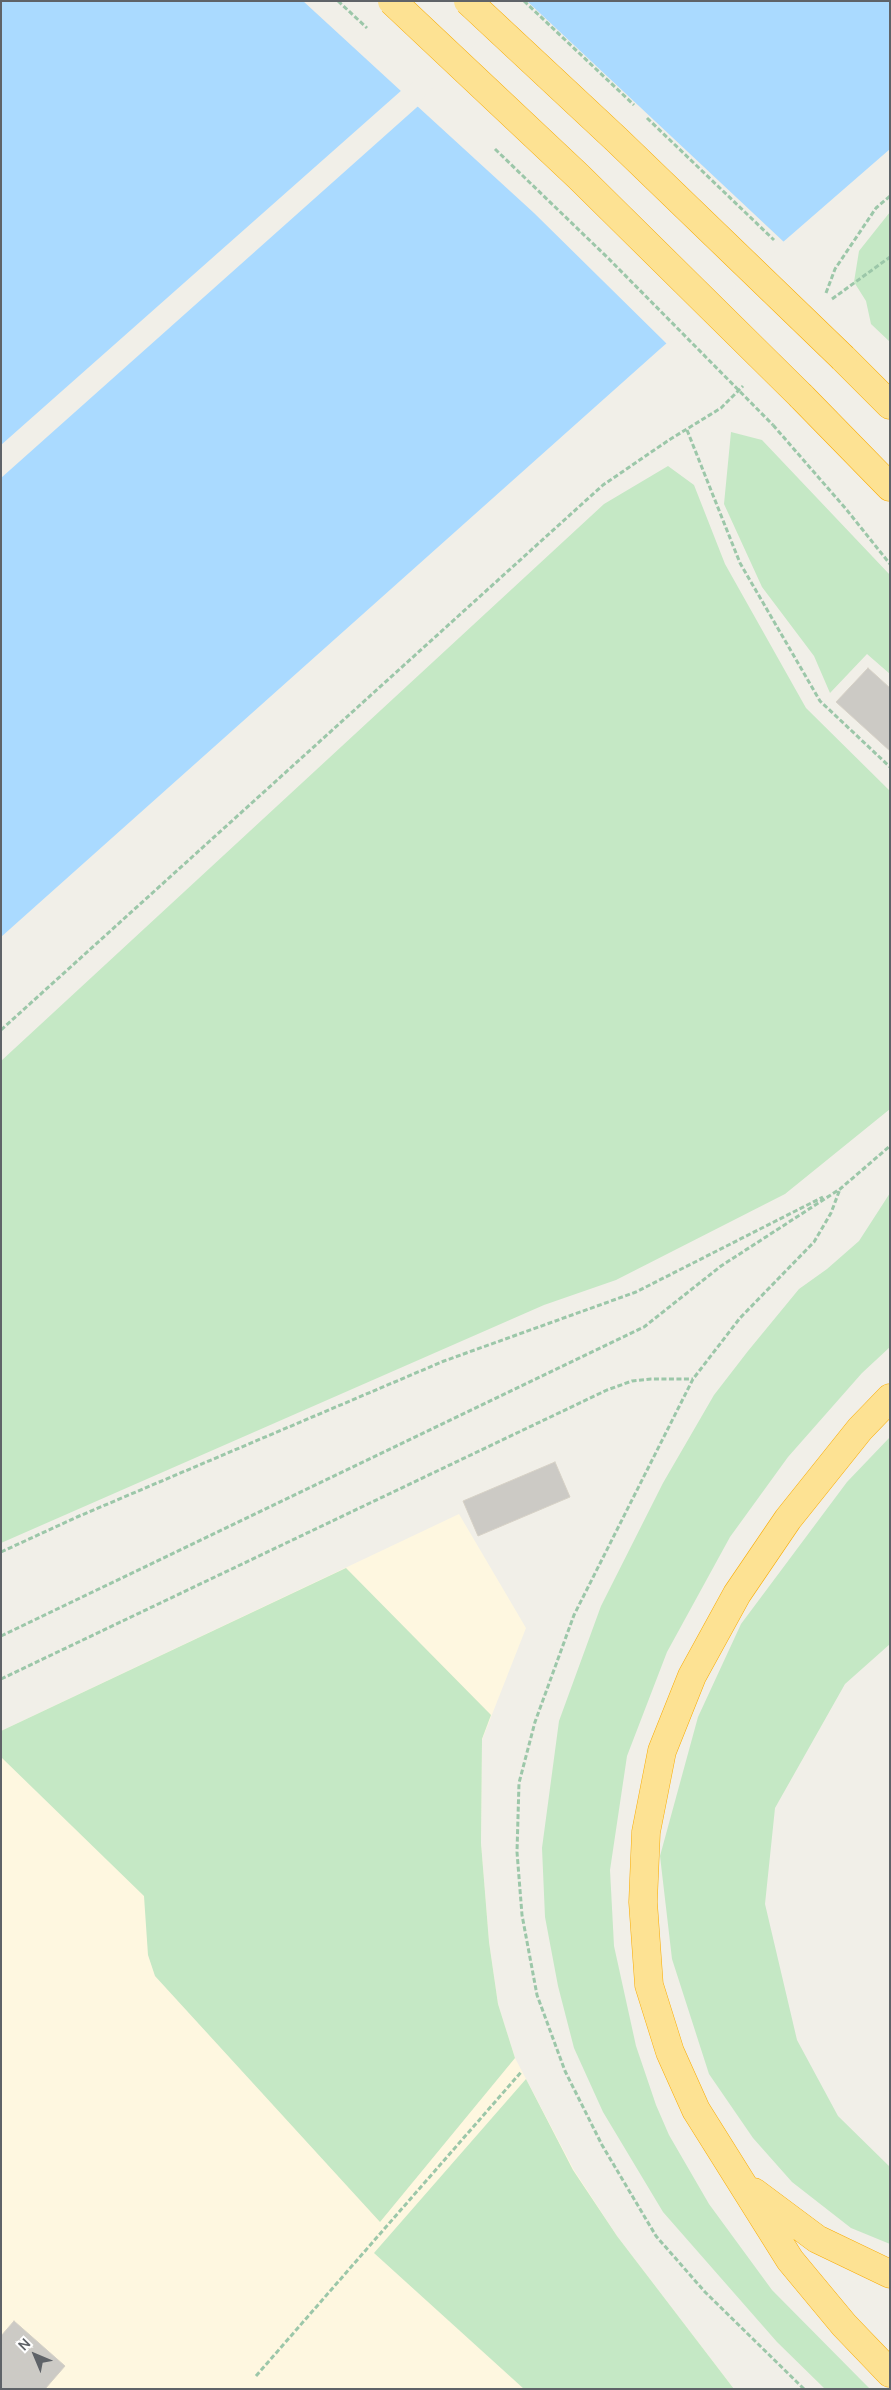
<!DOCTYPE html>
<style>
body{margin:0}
#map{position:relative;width:891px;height:2390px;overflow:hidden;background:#f1efe8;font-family:Manrope,sans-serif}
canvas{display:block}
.frame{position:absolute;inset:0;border:2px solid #5f6368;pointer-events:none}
.north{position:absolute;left:10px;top:2330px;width:50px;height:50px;-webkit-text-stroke:4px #fff;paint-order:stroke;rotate:315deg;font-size:14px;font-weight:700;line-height:20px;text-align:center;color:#5f6368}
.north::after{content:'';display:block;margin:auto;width:18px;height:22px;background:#5f6368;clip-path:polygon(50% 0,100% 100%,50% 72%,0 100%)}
</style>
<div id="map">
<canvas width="891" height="2390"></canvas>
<div class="frame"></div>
<div class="north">N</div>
</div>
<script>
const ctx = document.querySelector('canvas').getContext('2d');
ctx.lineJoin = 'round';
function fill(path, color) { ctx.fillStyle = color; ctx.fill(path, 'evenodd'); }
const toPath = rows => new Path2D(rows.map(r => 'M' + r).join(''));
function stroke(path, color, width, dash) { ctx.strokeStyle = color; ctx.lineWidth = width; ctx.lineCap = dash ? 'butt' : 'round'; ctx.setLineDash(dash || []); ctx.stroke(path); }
const commercial = toPath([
 [459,1514,526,1628,482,1740,481,1843,489,1942,498,2004,515,2058,574,2170,617,2236,734,2389,1,2389,1,1731]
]);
const green = toPath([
 [890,212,890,342,871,324,866,301,854,282,859,251],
 [731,432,762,440,890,575,890,674,867,654,830,693,814,656,762,587,724,504],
 [668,466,694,485,725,564,806,708,890,791,890,1109,785,1194,616,1280,544,1305,1,1543,1,1061,604,504],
 [890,1193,890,1347,862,1373,788,1457,730,1537,667,1652,627,1756,610,1870,614,1946,636,2046,656,2105,669,2135,709,2204,772,2290,870,2389,825,2389,777,2342,663,2212,603,2112,574,2048,558,1986,545,1917,542,1848,559,1721,601,1606,663,1483,714,1395,748,1351,799,1289,827,1269,859,1241],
 [890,1437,890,1644,845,1684,775,1808,765,1904,797,2040,838,2116,890,2167,890,2244,851,2228,792,2182,753,2138,709,2074,672,1959,660,1856,698,1717,741,1624,847,1482],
 [346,1568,491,1715,482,1739,481,1843,489,1942,498,2004,515,2058,380,2222,155,1976,148,1955,144,1896,1,1757,1,1731],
 [526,2079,573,2170,617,2236,734,2389,524,2389,374,2253]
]);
const water = toPath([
 [1,1,486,1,420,74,1,445],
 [520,1,890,1,890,149,660,349,1,937,1,478,425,100]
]);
const pier = toPath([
 [303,1,488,1,422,75,402,92],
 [516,1,527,1,785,243,668,345,534,213,416,105]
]);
const building = toPath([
 [868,668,890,688,890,751,836,702,868,668],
 [555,1462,570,1497,478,1536,463,1501,555,1462],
 [14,2321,65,2366,45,2389,1,2389,1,2336,14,2321]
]);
const path = toPath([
 [826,293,835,269,876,208,890,196],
 [832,299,890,257],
 [773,425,846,509,890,564],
 [687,430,740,563,820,701,890,767],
 [1,1030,603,485,669,440,721,408,743,386],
 [1,1552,77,1517,444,1361,636,1292,823,1197],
 [1,1636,644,1327,721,1266,840,1189,890,1146],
 [1,1679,607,1390,632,1381,651,1379,693,1379],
 [256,2376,522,2071],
 [804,2389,705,2292,656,2236,602,2145,565,2071,537,1995,522,1915,517,1852,519,1783,535,1722,574,1615,693,1379,740,1318,814,1242,831,1213,840,1189]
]);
const motorway = toPath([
 [843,358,890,405],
 [801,396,890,487],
 [890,1398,860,1429,788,1519,737,1594,692,1676,662,1751,646,1832,643,1902,649,1985,670,2052,696,2110,790,2260,844,2325,890,2373],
 [754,2192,817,2239,890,2274]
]);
const pathBridge = toPath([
 [338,1,367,28],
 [524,1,634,105],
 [647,118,774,240],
 [495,149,609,259,773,425]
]);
const motorwayBridge = toPath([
 [392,1,579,177,801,396],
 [468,1,617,140,843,358]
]);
fill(commercial, '#fef7e0');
fill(green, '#c5e8c5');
fill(water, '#aadaff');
fill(pier, '#f1efe8');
fill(building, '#cccac5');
stroke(building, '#d6d1c6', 1);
stroke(motorway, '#f9ab00', 29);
stroke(path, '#9cc7a9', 3, [5, 2.5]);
stroke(motorway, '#fde293', 28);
stroke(motorwayBridge, '#f9ab00', 29, []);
stroke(pathBridge, '#9cc7a9', 3, [5, 2.5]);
stroke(motorwayBridge, '#fde293', 28);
</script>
